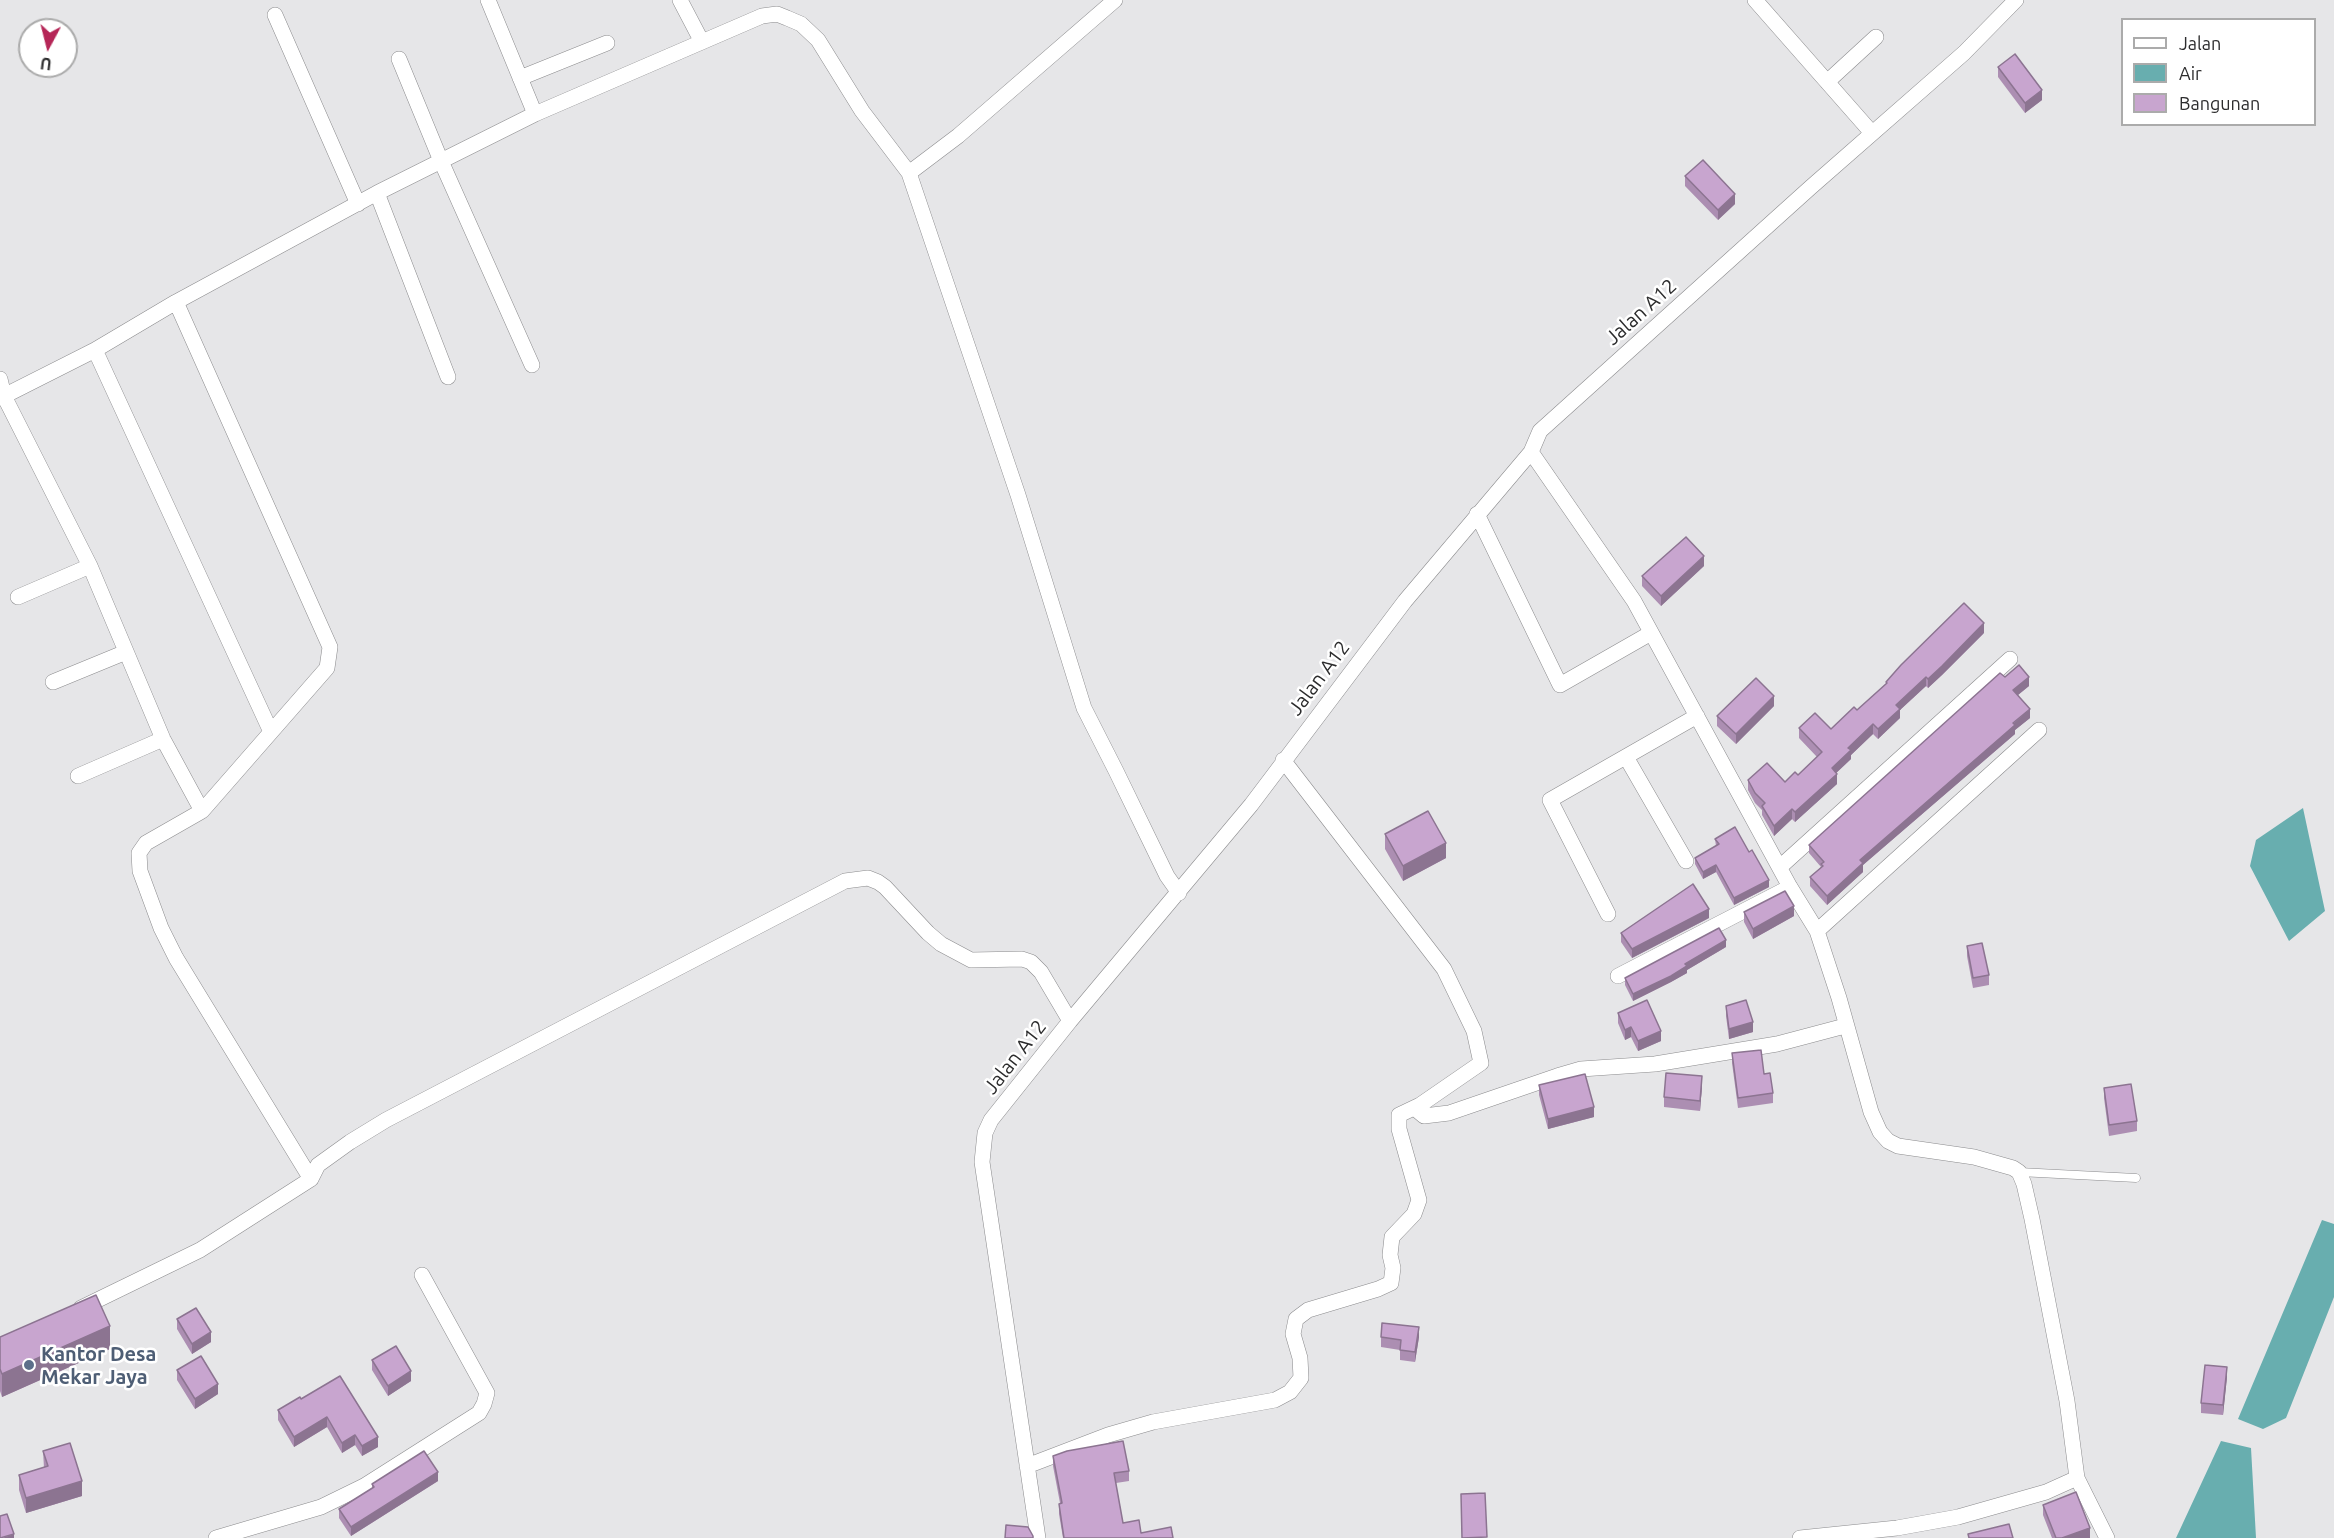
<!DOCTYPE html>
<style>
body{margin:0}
#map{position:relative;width:2334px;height:1538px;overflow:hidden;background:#e6e6e8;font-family:Ubuntu,sans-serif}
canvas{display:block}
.legend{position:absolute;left:2121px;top:18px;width:195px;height:108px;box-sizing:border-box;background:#fff;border:2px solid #ababab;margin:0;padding:8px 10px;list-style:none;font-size:18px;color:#2c2c2d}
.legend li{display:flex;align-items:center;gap:12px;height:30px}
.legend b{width:30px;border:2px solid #ababab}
.north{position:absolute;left:18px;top:18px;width:60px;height:60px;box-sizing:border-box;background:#fff;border:2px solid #ababab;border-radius:50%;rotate:187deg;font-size:16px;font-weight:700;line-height:24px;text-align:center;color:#2c2c2d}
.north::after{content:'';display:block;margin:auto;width:21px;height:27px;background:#b52657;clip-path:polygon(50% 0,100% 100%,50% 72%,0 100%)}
</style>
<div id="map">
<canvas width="2334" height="1538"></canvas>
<ul class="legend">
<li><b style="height:8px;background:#fff"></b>Jalan</li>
<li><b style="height:16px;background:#68aeaf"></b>Air</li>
<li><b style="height:16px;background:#c8a5cf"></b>Bangunan</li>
</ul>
<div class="north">U</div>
</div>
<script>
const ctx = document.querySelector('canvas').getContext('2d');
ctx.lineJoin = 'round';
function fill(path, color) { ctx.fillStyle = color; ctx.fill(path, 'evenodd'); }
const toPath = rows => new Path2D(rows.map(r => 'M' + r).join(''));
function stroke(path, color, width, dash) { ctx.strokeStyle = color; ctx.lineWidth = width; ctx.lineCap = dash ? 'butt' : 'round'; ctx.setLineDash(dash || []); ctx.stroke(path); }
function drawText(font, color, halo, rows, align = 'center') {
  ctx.font = font + ' Ubuntu,sans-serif'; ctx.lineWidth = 5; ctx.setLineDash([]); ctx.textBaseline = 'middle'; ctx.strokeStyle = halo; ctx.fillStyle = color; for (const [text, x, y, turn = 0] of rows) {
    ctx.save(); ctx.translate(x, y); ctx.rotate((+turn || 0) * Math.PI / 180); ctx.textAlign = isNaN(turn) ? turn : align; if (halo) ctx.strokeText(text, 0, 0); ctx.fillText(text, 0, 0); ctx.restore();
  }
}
const water = toPath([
 [2303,808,2325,911,2289,941,2250,866,2256,840],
 [2322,1220,2334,1224,2334,1297,2286,1418,2263,1429,2238,1419],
 [2221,1441,2251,1448,2256,1538,2176,1538]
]);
const lane = toPath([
 [2019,1172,2136,1178]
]);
const street = toPath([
 [488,0,535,114],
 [680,0,702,42],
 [1755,0,1872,133],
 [275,15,358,204],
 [399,59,441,161,532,365],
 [520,78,607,43],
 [1827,82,1876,37],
 [909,173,1018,495,1084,708,1116,771,1167,876,1179,893],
 [377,193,448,377],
 [176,302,330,647,327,668,202,811],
 [95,350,271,732],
 [0,379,4,396,90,566,163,739,202,811,146,843,139,853,140,871,161,928,176,958,311,1179],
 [0,398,95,350,176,302,377,193,535,114,762,16,777,14,787,18,801,24,818,40,862,111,909,173,958,136,1115,0],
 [1531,452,1634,601,1790,887,1817,931,1839,998,1871,1112,1880,1132,1888,1141,1898,1146,1974,1157,2013,1168,2019,1172,2024,1184,2032,1219,2067,1401,2077,1478,2107,1538],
 [1477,514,1560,685,1651,633],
 [18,597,90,566],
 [53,682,126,652],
 [1626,757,1686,861],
 [78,776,163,739],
 [1780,867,2010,659],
 [1608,914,1550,800,1697,716],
 [1817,931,2039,730],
 [1618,976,1790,887],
 [1420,1105,1418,1111,1424,1116,1449,1113,1557,1076,1581,1069,1655,1064,1777,1044,1845,1026],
 [81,1308,200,1250,311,1179,318,1165,350,1142,386,1120,845,881,868,878,878,882,885,887,928,933,941,944,971,960,1022,959,1031,962,1041,972,1070,1021],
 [1027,1466,1108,1435,1153,1422,1275,1400,1290,1392,1301,1378,1300,1358,1293,1334,1296,1319,1308,1310,1378,1289,1391,1283,1393,1268,1390,1255,1392,1237,1414,1214,1419,1200,1399,1129,1399,1115,1420,1105,1481,1063,1474,1031,1444,969,1283,760],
 [216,1538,321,1507,364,1486,479,1413,484,1404,487,1393,422,1275],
 [1038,1538,982,1162,985,1133,991,1120,1070,1021,1251,805,1405,601,1531,452,1540,431,1811,187,1964,53,2016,0],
 [1800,1538,1897,1528,1958,1517,2046,1492,2077,1478]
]);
const wall = toPath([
 [1998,67,2042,100,2025,113,1998,77],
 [1685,176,1735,204,1718,220,1685,186],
 [1704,566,1661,606,1642,586,1642,576],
 [1984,633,1942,675,1928,688,1926,686,1900,710,1900,718,1878,739,1873,734,1851,755,1851,759,1836,773,1837,784,1795,822,1792,819,1774,836,1762,815,1762,810,1755,803,1748,790,1748,780,1785,782,1798,775,1817,757,1799,738,1799,728,1831,729,1857,710,1886,684,1886,682],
 [2005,677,2029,686,2018,695,2030,718,2015,730,2015,734,1863,865,1863,872,1827,905,1810,886,1810,877,1821,867,1809,853,1809,845],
 [1774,706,1736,744,1717,726,1717,716],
 [1385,834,1446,858,1403,881,1385,849],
 [1715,839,1769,887,1734,905,1716,872,1703,879,1695,864,1695,858,1716,846],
 [1744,912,1794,916,1753,939,1744,922],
 [1709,918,1632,958,1621,942,1621,933],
 [1967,946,1989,975,1989,985,1973,988,1967,956],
 [1726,947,1687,970,1687,973,1671,982,1633,1001,1625,985,1625,978],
 [1726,1006,1753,1032,1729,1039,1726,1016],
 [1618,1013,1661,1041,1638,1051,1631,1037,1625,1040,1618,1023],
 [1732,1053,1764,1074,1773,1093,1773,1103,1738,1108,1732,1063],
 [1539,1085,1594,1117,1548,1129,1539,1095],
 [1702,1086,1700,1111,1664,1107,1664,1097],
 [2104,1088,2137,1121,2137,1131,2109,1136,2104,1098],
 [177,1319,211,1342,192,1354,177,1329],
 [0,1337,110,1349,2,1397,0,1391],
 [1381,1337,1419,1337,1415,1362,1400,1360,1400,1350,1381,1347],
 [372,1360,411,1381,388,1396,372,1370],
 [177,1370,218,1394,195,1409,177,1380],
 [2227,1377,2223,1415,2201,1413,2201,1403],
 [301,1399,378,1447,362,1456,355,1445,342,1453,327,1427,294,1447,278,1420,278,1410],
 [43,1451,82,1496,26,1513,19,1490,19,1475,44,1468],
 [1053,1456,1129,1471,1129,1481,1116,1483,1123,1523,1141,1533,1173,1538,1063,1538,1059,1514,1059,1504,1060,1503,1053,1466],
 [438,1481,351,1536,339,1518,339,1509,372,1488,372,1484],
 [2043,1505,2090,1538,2052,1538,2043,1515]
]);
const shadedWall = toPath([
 [2042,90,2042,100,2025,113,2025,103],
 [1735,194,1735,204,1718,220,1718,210],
 [1704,556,1704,566,1661,606,1661,596],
 [1984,623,1984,633,1942,675,1928,688,1928,679],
 [1926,677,1926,686,1900,710,1900,718,1878,739,1878,729,1896,705],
 [2029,677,2029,686,2013,699,2013,690],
 [1774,696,1774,706,1736,744,1736,734],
 [2030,709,2030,718,2015,730,2015,734,1863,865,1863,872,1827,905,1827,896,1860,860],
 [1873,724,1873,734,1851,755,1851,759,1832,777,1832,768,1848,748],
 [1837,774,1837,784,1795,822,1795,812],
 [1792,809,1792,819,1774,836,1774,826],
 [1446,843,1446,858,1403,881,1403,866],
 [1716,865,1716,872,1703,879,1703,872],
 [1769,880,1769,887,1734,905,1734,898],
 [1794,906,1794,916,1753,939,1753,929],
 [1709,909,1709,918,1632,958,1632,949],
 [1726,940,1726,947,1687,970,1687,973,1671,982,1633,1001,1633,994],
 [1753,1022,1753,1032,1729,1039,1729,1029],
 [1631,1027,1631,1037,1625,1040,1625,1030],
 [1661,1031,1661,1041,1638,1051,1638,1041],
 [1702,1076,1702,1086,1700,1111,1700,1101],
 [1594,1107,1594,1117,1548,1129,1548,1119],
 [110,1326,110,1349,2,1397,2,1374],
 [1419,1327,1419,1337,1415,1362,1415,1352],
 [211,1332,211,1342,192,1354,192,1344],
 [2227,1367,2227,1377,2223,1415,2223,1405],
 [411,1371,411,1381,388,1396,388,1386],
 [218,1384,218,1394,195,1409,195,1399],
 [327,1417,327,1427,294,1447,294,1437],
 [355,1435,355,1445,342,1453,342,1443],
 [378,1437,378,1447,362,1456,362,1446],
 [438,1472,438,1481,351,1536,351,1527],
 [82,1481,82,1496,26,1513,26,1498],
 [2090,1528,2090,1538,2062,1538],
 [14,1534,14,1538,2,1538]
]);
const building = toPath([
 [2015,54,2042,90,2025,103,1998,67,2015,54],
 [1703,160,1735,194,1718,210,1685,176,1703,160],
 [1686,537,1704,556,1661,596,1642,576,1686,537],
 [1964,603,1984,623,1942,666,1928,679,1926,677,1896,705,1900,709,1878,729,1873,724,1848,748,1851,750,1832,768,1837,774,1795,812,1792,809,1774,826,1762,806,1765,803,1755,793,1748,780,1767,763,1785,782,1795,772,1798,775,1822,752,1799,728,1815,713,1831,729,1854,707,1857,710,1887,683,1886,682,1901,665,1964,603],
 [2019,665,2029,677,2013,690,2030,709,2013,723,2015,725,1860,860,1863,863,1827,896,1810,877,1823,866,1821,864,1824,862,1809,845,2000,673,2005,677,2019,665],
 [1756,678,1774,696,1736,734,1717,716,1756,678],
 [1428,811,1446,843,1403,866,1385,834,1428,811],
 [1735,827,1749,852,1752,850,1769,880,1734,898,1716,865,1703,872,1695,858,1719,844,1715,839,1735,827],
 [1693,884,1709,909,1632,949,1621,933,1693,884],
 [1785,891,1794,906,1753,929,1744,912,1785,891],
 [1719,928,1726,940,1685,964,1687,966,1671,976,1633,994,1625,978,1719,928],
 [1982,943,1989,975,1973,978,1967,946,1982,943],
 [1647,1000,1661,1031,1638,1041,1631,1027,1625,1030,1618,1013,1647,1000],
 [1746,1000,1753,1022,1729,1029,1726,1006,1746,1000],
 [1761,1050,1764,1074,1770,1073,1773,1093,1738,1098,1732,1053,1761,1050],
 [1666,1073,1702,1076,1700,1101,1664,1097,1666,1073],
 [1585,1074,1594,1107,1548,1119,1539,1085,1585,1074],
 [2131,1084,2137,1121,2109,1125,2104,1088,2131,1084],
 [96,1295,110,1326,2,1374,0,1369,0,1337,96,1295],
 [196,1308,211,1332,192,1344,177,1319,196,1308],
 [1382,1323,1419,1327,1415,1352,1400,1350,1401,1340,1381,1337,1382,1323],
 [396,1346,411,1371,388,1386,372,1360,396,1346],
 [201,1356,218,1384,195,1399,177,1370,201,1356],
 [2205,1365,2227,1367,2223,1405,2201,1403,2205,1365],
 [340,1376,378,1437,362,1446,355,1435,342,1443,327,1417,294,1437,278,1410,300,1397,301,1399,340,1376],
 [1123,1441,1129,1471,1114,1473,1123,1523,1139,1520,1141,1533,1171,1527,1173,1538,1064,1538,1059,1504,1062,1503,1053,1456,1067,1451,1123,1441],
 [70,1443,82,1481,26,1498,19,1475,48,1466,43,1451,70,1443],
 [424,1451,438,1472,351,1527,339,1509,374,1487,372,1484,424,1451],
 [2076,1492,2090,1528,2062,1538,2056,1538,2043,1505,2076,1492],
 [1485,1493,1487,1537,1462,1538,1461,1494,1485,1493],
 [7,1514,14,1534,0,1538,0,1516,7,1514],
 [2009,1524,2013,1538,1969,1538,1968,1534,2009,1524],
 [1006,1525,1028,1527,1033,1536,1033,1538,1005,1538,1006,1525]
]);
const markers = [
 [29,1365,6,"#5c6f8a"]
];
const streetNames = [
 ["Jalan A12",1641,312,-42],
 ["Jalan A12",1319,678,-53],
 ["Jalan A12",1015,1057,-52]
];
const serviceNames = [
 ["Kantor Desa",41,1354],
 ["Mekar Jaya",41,1377]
];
fill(water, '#68aeaf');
stroke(lane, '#8b8b8d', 9);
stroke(street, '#8b8b8d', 16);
stroke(lane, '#fff', 8);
stroke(street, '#fff', 15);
fill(wall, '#ac8eb2');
fill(shadedWall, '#8c7491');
fill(building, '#c8a5cf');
stroke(building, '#8c7491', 1.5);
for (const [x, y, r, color] of markers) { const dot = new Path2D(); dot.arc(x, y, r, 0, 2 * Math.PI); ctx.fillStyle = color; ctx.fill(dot); stroke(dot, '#fff', 2); }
drawText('20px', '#2c2c2d', '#fff', streetNames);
drawText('bold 20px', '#4e5e75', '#fff', serviceNames, 'left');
</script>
